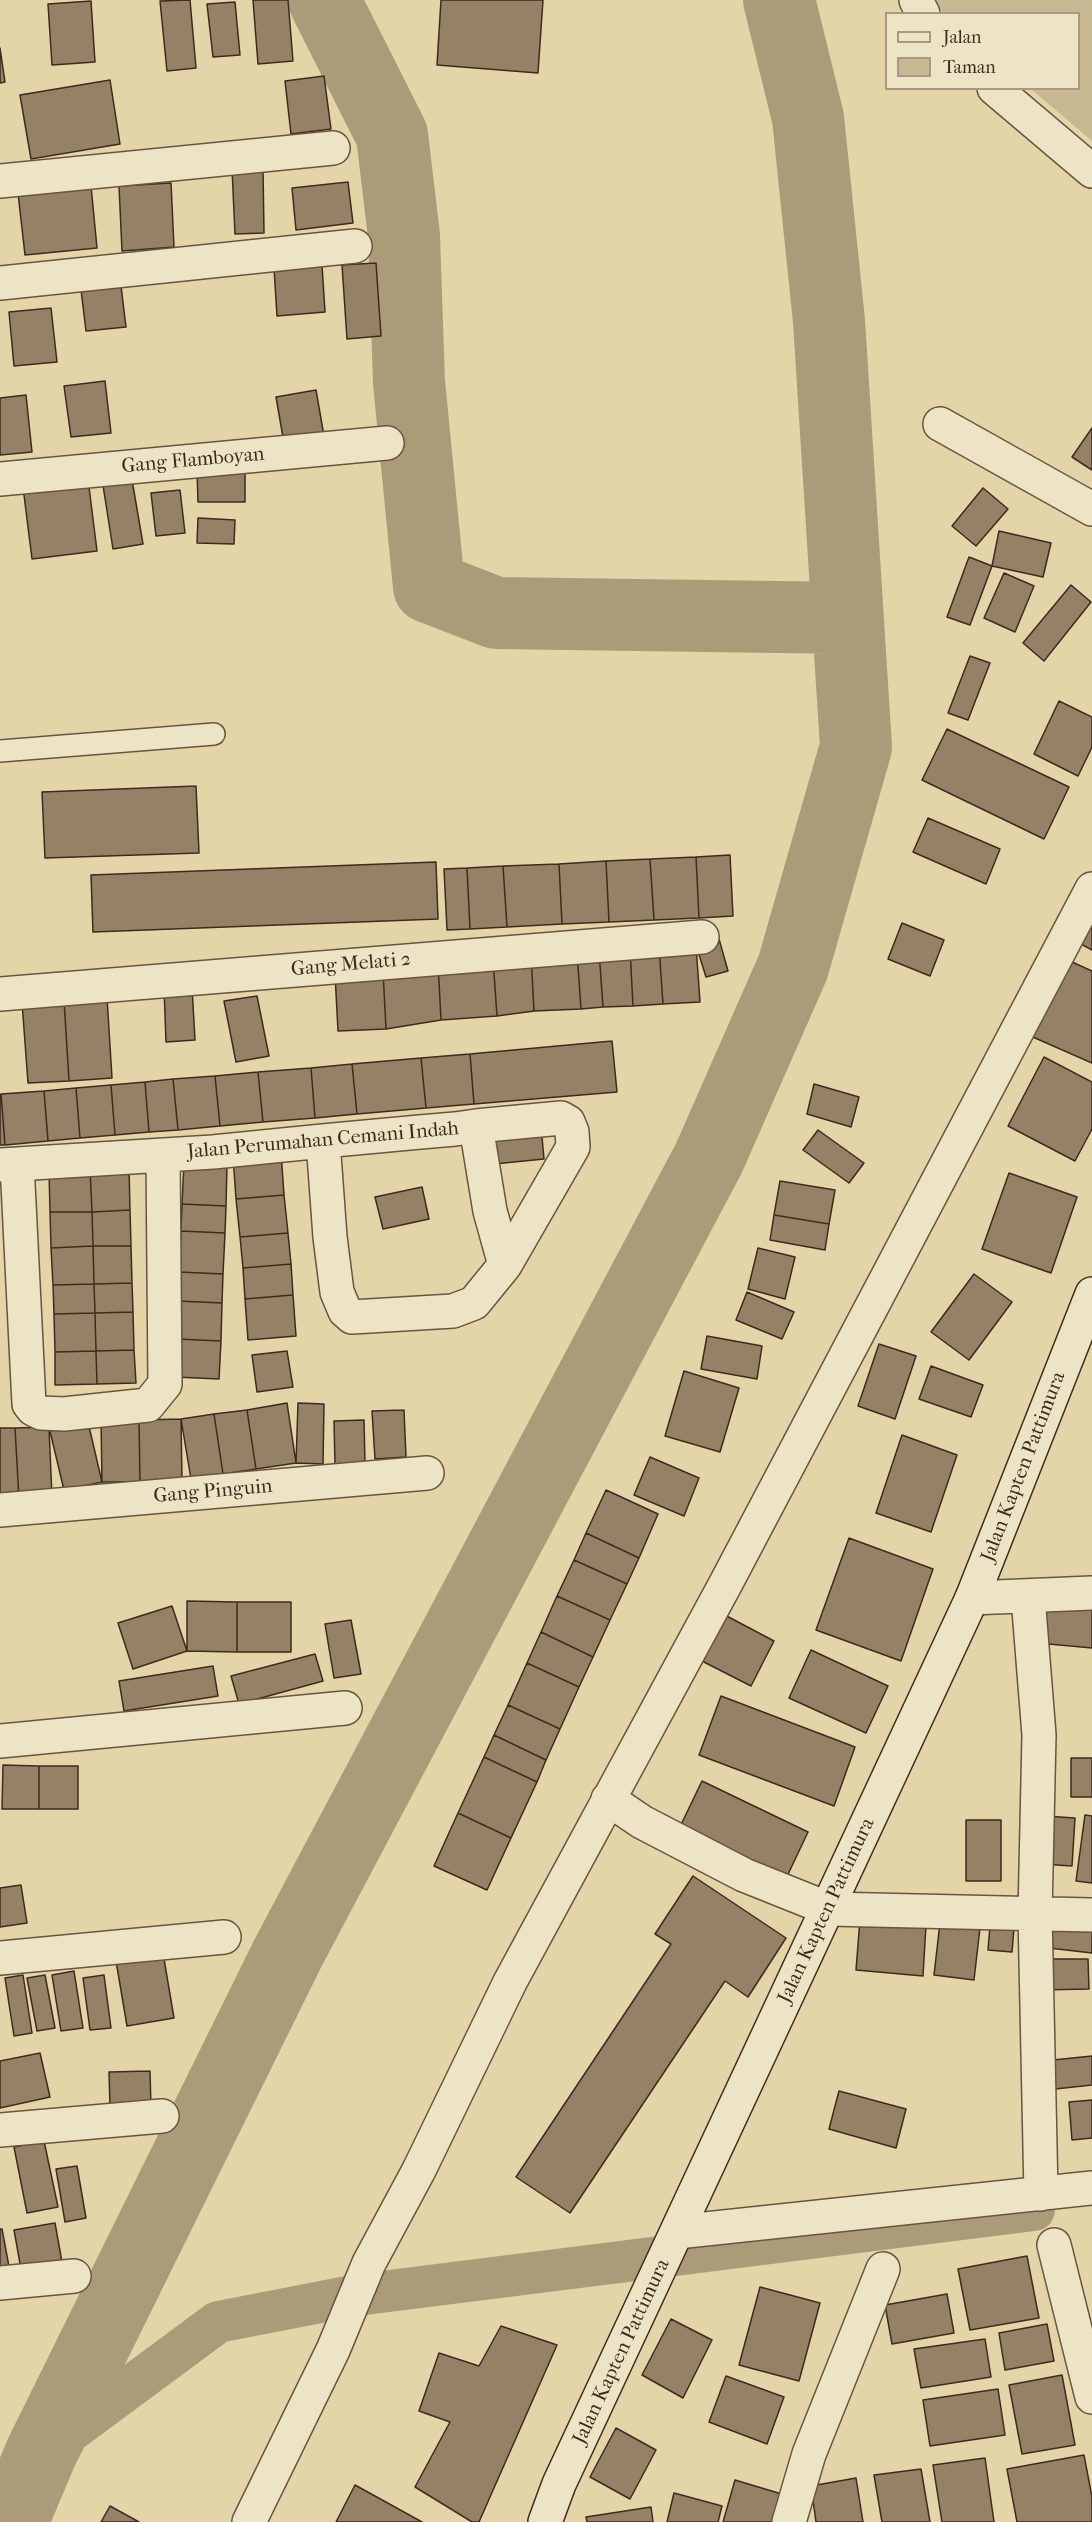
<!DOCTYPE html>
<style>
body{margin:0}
#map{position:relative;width:1092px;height:2522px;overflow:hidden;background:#e3d5a8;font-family:"IM FELL French Canon",serif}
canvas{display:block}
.legend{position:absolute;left:885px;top:12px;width:195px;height:78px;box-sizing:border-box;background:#ede4c6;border:2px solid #a89983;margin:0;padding:8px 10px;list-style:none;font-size:18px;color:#40291f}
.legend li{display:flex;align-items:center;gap:12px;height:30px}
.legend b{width:30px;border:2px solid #a89983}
</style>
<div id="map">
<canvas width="1092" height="2522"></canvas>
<ul class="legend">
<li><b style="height:8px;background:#ede4c6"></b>Jalan</li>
<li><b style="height:16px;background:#c7b891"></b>Taman</li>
</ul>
</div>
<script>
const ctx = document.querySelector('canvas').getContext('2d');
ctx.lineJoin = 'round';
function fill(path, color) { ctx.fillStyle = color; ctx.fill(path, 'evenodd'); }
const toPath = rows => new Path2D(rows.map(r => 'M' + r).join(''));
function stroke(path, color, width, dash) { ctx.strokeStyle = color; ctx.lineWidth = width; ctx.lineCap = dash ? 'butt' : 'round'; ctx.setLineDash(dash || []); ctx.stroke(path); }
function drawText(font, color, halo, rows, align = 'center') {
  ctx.font = font + ' "IM FELL French Canon",serif'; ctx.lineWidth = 4.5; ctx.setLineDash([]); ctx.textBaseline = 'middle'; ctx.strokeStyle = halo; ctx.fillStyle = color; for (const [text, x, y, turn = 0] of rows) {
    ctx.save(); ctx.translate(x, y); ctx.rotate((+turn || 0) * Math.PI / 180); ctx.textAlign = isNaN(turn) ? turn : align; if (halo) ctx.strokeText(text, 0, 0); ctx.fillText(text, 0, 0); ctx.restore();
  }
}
const green = toPath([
 [929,0,1092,0,1092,141,1031,89,1078,88,1078,14,944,13]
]);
const canal = toPath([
 [41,2453,218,2322,357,2295,1034,2210]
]);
const river = toPath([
 [324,0,392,135,404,236,409,382,429,587,496,613,848,618],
 [12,2522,41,2453,288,1953,709,1158,793,967,856,747,829,321,808,118,779,0]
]);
const building = toPath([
 [190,0,196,68,167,71,160,1,190,0],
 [253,0,288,0,293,61,258,64,253,0],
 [441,0,543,0,538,73,437,65,441,0],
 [91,1,95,62,52,65,48,4,91,1],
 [235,2,240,55,213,57,207,4,235,2],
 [0,48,5,82,0,83,0,48],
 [324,76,331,129,291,134,285,81,324,76],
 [110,80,120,144,31,159,20,95,110,80],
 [263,168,264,233,235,234,232,169,263,168],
 [348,182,353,223,296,230,292,188,348,182],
 [171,183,174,247,122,251,119,186,171,183],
 [91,186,97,248,25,255,18,193,91,186],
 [376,263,381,336,347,339,342,265,376,263],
 [322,265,325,312,277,316,274,268,322,265],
 [121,286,126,327,86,331,81,290,121,286],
 [51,308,57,362,14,366,9,312,51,308],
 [105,381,111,433,71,437,64,386,105,381],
 [316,390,324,436,284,443,276,397,316,390],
 [26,395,32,452,0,455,0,398,26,395],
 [1092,428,1092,470,1072,457,1092,428],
 [197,471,245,471,245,502,198,502,197,471],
 [131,474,143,544,113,549,102,479,131,474],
 [88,479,97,551,32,559,23,487,88,479],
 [983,488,1008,509,976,546,952,526,983,488],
 [180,490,185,533,156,536,151,493,180,490],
 [198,518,235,520,234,544,197,543,198,518],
 [999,531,1051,543,1043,577,992,566,999,531],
 [969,557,992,566,970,625,947,617,969,557],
 [1004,573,1034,586,1015,632,984,618,1004,573],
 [1071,585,1091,602,1044,661,1023,643,1071,585],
 [970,656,990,663,968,720,948,713,970,656],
 [1059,701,1092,717,1092,747,1078,776,1034,754,1059,701],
 [947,729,1069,787,1044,839,922,780,947,729],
 [196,786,199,853,45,858,42,792,196,786],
 [928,818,1000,849,986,884,913,852,928,818],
 [730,855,733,916,699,918,696,857,730,855],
 [696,857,699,918,654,920,650,859,696,857],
 [650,859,654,920,609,922,606,861,650,859],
 [606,861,609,922,562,924,559,864,606,861],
 [436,862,438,919,93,932,91,875,436,862],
 [559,864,562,924,507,927,503,866,559,864],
 [503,866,507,927,470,929,467,868,503,866],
 [467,868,470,929,447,930,444,869,467,868],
 [1092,921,1092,950,1081,944,1092,921],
 [902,923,944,940,930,976,888,959,902,923],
 [719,939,728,971,706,977,696,945,719,939],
 [696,945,700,1002,663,1004,659,947,696,945],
 [659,947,663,1004,633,1006,630,949,659,947],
 [630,949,633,1006,603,1007,599,951,630,949],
 [599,951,603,1007,581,1009,577,952,599,951],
 [577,952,581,1009,534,1011,531,955,577,952],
 [531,955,534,1011,497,1016,493,959,531,955],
 [1059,956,1092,971,1092,1063,1026,1034,1059,956],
 [493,959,497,1016,441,1020,438,963,493,959],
 [438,963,441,1020,386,1029,383,971,438,963],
 [383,971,386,1029,338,1031,335,974,383,971],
 [192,987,195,1040,166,1042,164,988,192,987],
 [257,996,269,1056,236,1062,224,1001,257,996],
 [107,997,112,1078,69,1081,64,1000,107,997],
 [64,1000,69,1081,28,1083,22,1002,64,1000],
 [612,1041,617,1092,474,1104,470,1054,612,1041],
 [470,1054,474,1104,426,1108,421,1058,470,1054],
 [1044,1057,1092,1082,1092,1129,1075,1161,1008,1126,1044,1057],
 [421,1058,426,1108,357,1114,352,1064,421,1058],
 [352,1064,357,1114,315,1118,311,1068,352,1064],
 [311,1068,315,1118,263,1122,258,1072,311,1068],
 [258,1072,263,1122,220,1126,215,1076,258,1072],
 [215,1076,220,1126,178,1130,173,1079,215,1076],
 [173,1079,178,1130,149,1132,145,1082,173,1079],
 [145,1082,149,1132,115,1135,111,1085,145,1082],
 [814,1084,859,1097,851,1127,807,1114,814,1084],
 [111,1085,115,1135,80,1138,76,1088,111,1085],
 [76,1088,80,1138,48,1141,44,1091,76,1088],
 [44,1091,48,1141,5,1145,1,1094,44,1091],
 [1,1094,5,1145,0,1145,0,1095,1,1094],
 [541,1126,544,1159,494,1164,490,1132,541,1126],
 [818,1130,864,1163,849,1183,803,1150,818,1130],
 [281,1152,284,1195,236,1199,233,1156,281,1152],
 [184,1164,227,1166,226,1206,182,1204,184,1164],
 [129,1168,130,1210,92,1212,90,1169,129,1168],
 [90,1169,92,1212,50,1212,49,1171,90,1169],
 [1009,1173,1077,1197,1051,1273,982,1249,1009,1173],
 [780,1181,835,1190,829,1224,774,1215,780,1181],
 [422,1187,429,1219,383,1229,375,1197,422,1187],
 [284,1195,288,1233,240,1237,236,1199,284,1195],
 [182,1204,226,1206,225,1233,181,1231,182,1204],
 [130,1210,131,1246,93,1246,92,1212,130,1210],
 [50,1212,92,1212,93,1246,51,1248,50,1212],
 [774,1215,829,1224,825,1250,770,1240,774,1215],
 [181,1231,225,1233,223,1274,179,1272,181,1231],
 [288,1233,291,1264,243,1268,240,1237,288,1233],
 [93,1246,94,1284,53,1285,51,1248,93,1246],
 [93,1246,131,1246,132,1283,94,1284,93,1246],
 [758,1248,795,1257,785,1299,748,1289,758,1248],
 [291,1264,293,1295,245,1299,243,1268,291,1264],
 [179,1272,223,1274,222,1303,178,1301,179,1272],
 [974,1274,1012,1302,969,1360,931,1332,974,1274],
 [132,1283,133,1312,95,1313,94,1284,132,1283],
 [94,1284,95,1313,54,1314,53,1285,94,1284],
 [747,1292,794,1312,782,1339,736,1320,747,1292],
 [293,1295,296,1336,248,1340,245,1299,293,1295],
 [178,1301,222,1303,221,1341,177,1339,178,1301],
 [133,1312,134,1350,96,1351,95,1313,133,1312],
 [95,1313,96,1351,55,1352,54,1314,95,1313],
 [707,1336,762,1346,757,1379,701,1369,707,1336],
 [177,1339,221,1341,219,1379,175,1377,177,1339],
 [879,1344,916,1356,895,1419,858,1406,879,1344],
 [134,1350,136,1383,97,1384,96,1351,134,1350],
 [96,1351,97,1384,55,1385,55,1352,96,1351],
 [287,1351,293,1387,257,1392,252,1355,287,1351],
 [931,1366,983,1385,971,1417,919,1399,931,1366],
 [684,1371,739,1388,720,1452,665,1436,684,1371],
 [287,1403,296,1463,256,1469,247,1410,287,1403],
 [298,1403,324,1404,323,1464,296,1463,298,1403],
 [247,1410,256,1469,223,1474,214,1414,247,1410],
 [404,1410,406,1457,375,1459,372,1411,404,1410],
 [214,1414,223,1474,191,1479,181,1419,214,1414],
 [87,1418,102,1482,64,1490,49,1427,87,1418],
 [181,1419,182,1481,140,1482,139,1420,181,1419],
 [101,1420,139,1420,140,1482,102,1482,101,1420],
 [364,1420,365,1464,335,1465,334,1421,364,1420],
 [49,1427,52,1498,19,1499,15,1428,49,1427],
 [0,1428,15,1428,19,1499,0,1500,0,1428],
 [902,1435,957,1455,931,1532,876,1513,902,1435],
 [650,1457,699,1478,684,1516,634,1495,650,1457],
 [606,1490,658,1514,639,1558,586,1533,606,1490],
 [586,1533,639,1558,627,1584,574,1560,586,1533],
 [849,1538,933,1569,901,1661,816,1630,849,1538],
 [574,1560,627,1584,610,1620,557,1596,574,1560],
 [557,1596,610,1620,593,1657,541,1632,557,1596],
 [187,1601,237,1602,237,1652,187,1651,187,1601],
 [237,1602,291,1602,291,1652,237,1652,237,1602],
 [1042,1605,1092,1610,1092,1648,1038,1643,1042,1605],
 [172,1606,187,1651,133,1669,118,1623,172,1606],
 [721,1613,774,1641,751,1686,698,1659,721,1613],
 [351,1620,361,1674,334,1678,325,1624,351,1620],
 [541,1632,593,1657,579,1687,527,1663,541,1632],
 [811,1650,888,1686,866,1733,789,1698,811,1650],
 [315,1654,323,1681,239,1704,231,1676,315,1654],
 [527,1663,579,1687,560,1729,508,1705,527,1663],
 [213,1666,218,1696,124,1711,119,1681,213,1666],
 [721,1696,855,1747,834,1806,699,1755,721,1696],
 [508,1705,560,1729,546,1760,494,1735,508,1705],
 [494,1735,546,1760,537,1782,484,1757,494,1735],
 [484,1757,537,1782,511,1838,458,1813,484,1757],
 [1071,1758,1092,1758,1092,1797,1071,1797,1071,1758],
 [3,1765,39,1766,39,1809,2,1809,3,1765],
 [39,1766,78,1766,78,1809,39,1809,39,1766],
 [702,1781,808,1832,783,1885,677,1833,702,1781],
 [458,1813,511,1838,487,1890,434,1866,458,1813],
 [1085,1815,1092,1816,1092,1883,1076,1881,1085,1815],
 [1045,1816,1075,1818,1072,1866,1041,1864,1045,1816],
 [966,1820,1001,1820,1001,1881,966,1881,966,1820],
 [693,1876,786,1938,748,1997,725,1981,570,2213,516,2177,671,1944,655,1934,693,1876],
 [21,1885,27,1923,0,1927,0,1888,21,1885],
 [941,1914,981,1919,974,1980,934,1975,941,1914],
 [860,1919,926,1925,923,1976,856,1970,860,1919],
 [1043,1919,1092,1925,1092,1953,1040,1947,1043,1919],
 [990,1926,1014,1928,1012,1952,988,1950,990,1926],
 [163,1953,174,2018,127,2026,116,1961,163,1953],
 [1039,1959,1088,1959,1089,1989,1040,1990,1039,1959],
 [74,1971,83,2028,61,2031,52,1975,74,1971],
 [23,1975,32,2033,14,2036,5,1978,23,1975],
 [45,1975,55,2028,37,2031,27,1978,45,1975],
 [104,1975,111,2028,90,2030,83,1978,104,1975],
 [40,2053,50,2097,0,2108,0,2061,40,2053],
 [1092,2056,1092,2085,1046,2090,1043,2061,1092,2056],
 [150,2071,151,2107,110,2108,109,2072,150,2071],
 [839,2091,906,2109,896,2148,829,2129,839,2091],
 [1092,2100,1092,2138,1072,2140,1069,2102,1092,2100],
 [44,2141,58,2207,27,2213,14,2147,44,2141],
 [77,2166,86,2218,65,2222,56,2169,77,2166],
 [55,2223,62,2262,21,2269,14,2230,55,2223],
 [0,2229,2,2229,10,2272,0,2274,0,2229],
 [1027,2256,1039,2318,970,2330,958,2269,1027,2256],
 [760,2287,820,2303,799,2381,739,2365,760,2287],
 [947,2294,954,2333,892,2344,885,2305,947,2294],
 [671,2319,712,2340,683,2398,642,2375,671,2319],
 [1047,2324,1054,2361,1005,2370,999,2333,1047,2324],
 [501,2326,557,2345,479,2522,472,2522,415,2487,450,2422,419,2411,439,2353,479,2366,501,2326],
 [985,2339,991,2377,921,2388,914,2349,985,2339],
 [1062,2375,1075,2445,1022,2454,1009,2385,1062,2375],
 [726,2376,784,2397,767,2444,709,2422,726,2376],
 [998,2389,1005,2435,930,2446,923,2400,998,2389],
 [616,2428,656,2450,630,2499,590,2477,616,2428],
 [1084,2455,1092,2497,1092,2522,1017,2522,1007,2469,1084,2455],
 [985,2458,994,2522,942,2522,933,2465,985,2458],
 [921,2469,930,2522,882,2522,874,2475,921,2469],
 [856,2478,863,2522,816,2522,811,2486,856,2478],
 [735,2480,785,2495,777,2522,723,2522,735,2480],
 [355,2485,422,2522,336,2522,355,2485],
 [674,2493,722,2506,718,2522,667,2522,674,2493],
 [110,2506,139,2522,101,2522,110,2506],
 [651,2507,653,2522,587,2522,586,2517,651,2507]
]);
const service = toPath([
 [0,751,214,734]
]);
const minor = toPath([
 [916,0,923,14],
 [994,88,1092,171],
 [0,181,333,148],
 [0,283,355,246],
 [940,424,1092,509],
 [0,479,387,443],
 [0,994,702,937],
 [476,1126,561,1118,568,1122,572,1132,573,1147,505,1265],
 [17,1164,29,1404,33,1409,41,1413,64,1414,148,1405,165,1384,163,1156],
 [0,1165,213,1152,323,1141,420,1132,455,1129,476,1126,490,1211,505,1265,474,1303,453,1311,352,1317,345,1311,337,1292,330,1237,323,1141],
 [0,1510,427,1473],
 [1028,1597,1039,1735,1035,1914,1041,2194],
 [972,1598,1092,1593],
 [0,1741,345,1708],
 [608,1799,642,1822,744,1875,829,1909,1092,1915],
 [0,1958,224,1937],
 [0,2130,162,2116],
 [677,2232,1092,2188],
 [1054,2245,1092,2397],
 [0,2283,74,2276],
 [249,2522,333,2350,369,2263,419,2170,510,1982,726,1583,1092,889],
 [789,2522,809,2454,883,2269]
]);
const secondary = toPath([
 [545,2522,559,2484,972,1598,1092,1294]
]);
const streetNames = [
 ["Gang Flamboyan",193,461,-5],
 ["Gang Melati 2",351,965,-5],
 ["Jalan Perumahan Cemani Indah",323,1141,-5],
 ["Jalan Kapten Pattimura",1024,1467,-69],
 ["Gang Pinguin",213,1492,-5],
 ["Jalan Kapten Pattimura",827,1911,-65],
 ["Jalan Kapten Pattimura",622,2352,-65]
];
fill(green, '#c7b891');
stroke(canal, '#ac9b79', 42);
stroke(river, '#ac9b79', 72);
fill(building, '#958266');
stroke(building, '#40291f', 1.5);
stroke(service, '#695441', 24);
stroke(minor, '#695441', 36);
stroke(secondary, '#40291f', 36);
stroke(service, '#ede4c6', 21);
stroke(minor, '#ede4c6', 33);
stroke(secondary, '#ede4c6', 33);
drawText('20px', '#40291f', '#ede4c6', streetNames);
</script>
